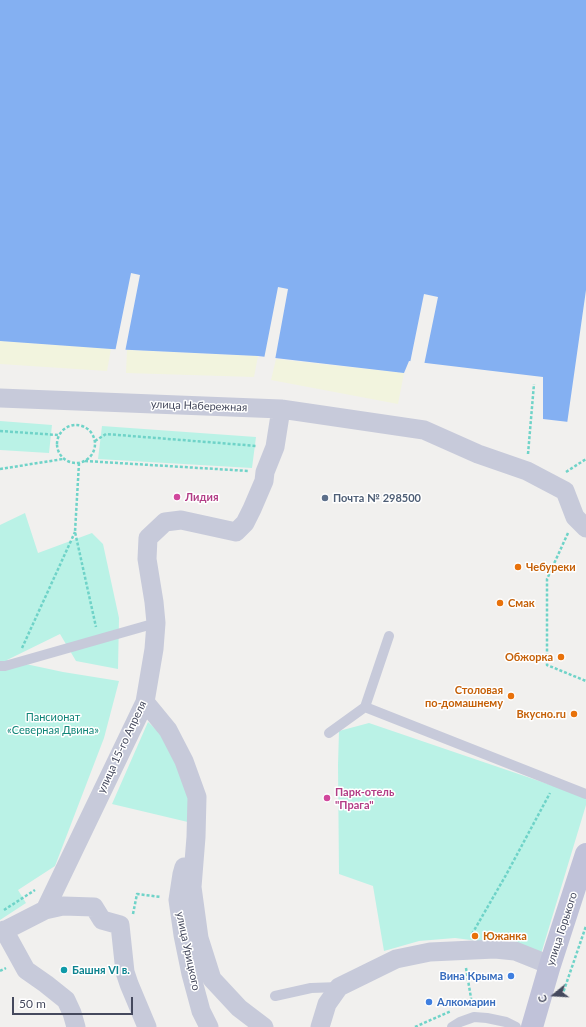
<!DOCTYPE html>
<meta charset="utf-8">
<style>
body{margin:0}
#map{position:relative;width:586px;height:1027px;overflow:hidden;background:#f1f0ee;font-family:Lato,sans-serif}
canvas{display:block}
.north{position:absolute;left:534px;top:975px;width:40px;height:40px;-webkit-text-stroke:3px #fff;paint-order:stroke;rotate:252deg;font-size:11px;font-weight:700;line-height:16px;text-align:center;color:#45495d}
.north::after{content:'';display:block;margin:auto;width:14px;height:18px;background:#45495d;clip-path:polygon(50% 0,100% 100%,50% 72%,0 100%)}
.scale{position:absolute;left:12px;top:997px;width:121px;height:18px;box-sizing:border-box;border:2px solid #45495d;border-top:0;padding-left:5px;font-size:12px;line-height:14px;white-space:nowrap;color:#45495d;-webkit-text-stroke:3px #fff;paint-order:stroke}
</style>
<div id="map">
<canvas width="586" height="1027"></canvas>
<div class="north">С</div>
<div class="scale">50 m</div>
</div>
<script>
const ctx = document.querySelector('canvas').getContext('2d');
ctx.lineJoin = 'round';
function fill(path, color) { ctx.fillStyle = color; ctx.fill(path, 'evenodd'); }
const toPath = rows => new Path2D(rows.map(r => 'M' + r).join(''));
function stroke(path, color, width, dash) { ctx.strokeStyle = color; ctx.lineWidth = width; ctx.lineCap = dash ? 'butt' : 'round'; ctx.setLineDash(dash || []); ctx.stroke(path); }
function drawText(font, color, halo, rows, align = 'center') {
  ctx.font = font + ' Lato,sans-serif'; ctx.lineWidth = 3; ctx.setLineDash([]); ctx.textBaseline = 'middle'; ctx.strokeStyle = halo; ctx.fillStyle = color; for (const [text, x, y, turn = 0] of rows) {
    ctx.save(); ctx.translate(x, y); ctx.rotate((+turn || 0) * Math.PI / 180); ctx.textAlign = isNaN(turn) ? turn : align; if (halo) ctx.strokeText(text, 0, 0); ctx.fillText(text, 0, 0); ctx.restore();
  }
}
const green = toPath([
 [0,421,52,425,49,453,0,450],
 [102,426,256,437,252,468,98,459],
 [25,513,38,553,92,533,103,544,119,618,118,669,76,661,60,634,7,660,63,672,119,681,104,738,55,866,18,890,26,903,0,920,0,525],
 [148,722,162,735,178,768,188,797,192,823,112,804],
 [369,723,586,797,586,805,541,954,518,946,455,938,419,941,384,951,373,886,339,874,338,765,339,731]
]);
const sand = toPath([
 [0,341,111,349,107,371,0,364],
 [127,350,258,356,254,377,126,373],
 [276,359,404,373,398,404,271,380]
]);
const water = toPath([
 [0,0,586,0,586,424,543,419,543,377,409,361,404,373,258,356,111,349,0,341]
]);
const pier = toPath([
 [131,273,140,275,125,352,115,352],
 [278,287,288,289,275,360,264,359],
 [586,290,586,426,567,424],
 [424,294,438,297,424,365,410,363]
]);
const path = toPath([
 '57 444a19 19 0 1 1 38 0a19 19 0 1 1-38 0Z',
 [0,431,58,435],
 [95,441,106,434,257,446],
 [528,454,534,384],
 [85,461,249,471],
 [79,463,75,532,96,627],
 [0,469,63,459],
 [566,472,586,459],
 [568,533,547,579,547,665,586,681],
 [22,648,75,532],
 [4,910,35,890],
 [133,914,137,894,161,897],
 [472,934,506,875,550,793],
 [466,968,472,1004],
 [0,971,6,968],
 [562,996,586,926],
 [463,1005,472,1002],
 [415,1027,451,1011]
]);
const lane = toPath([
 [389,636,365,707,586,794],
 [0,666,5,666,156,623],
 [329,733,365,707],
 [275,996,311,988,339,987],
 [452,1027,460,1022,474,1017,487,1018,506,1022,516,1027]
]);
const street = toPath([
 [0,398,281,409,424,430,478,454,527,471,565,491,575,517,586,528],
 [145,702,168,730,184,761,197,797,196,837,192,887,199,938,212,979,239,1008,264,1027],
 [184,867,182,874,178,900,183,935,191,974,201,1011,209,1027],
 [45,910,63,906,94,907,102,920,120,925,125,972,129,984,147,1027],
 [4,930,26,970,46,984,66,1000,72,1013,76,1027],
 [0,933,45,910,145,702,154,649,156,623,154,602,147,559,148,538,165,522,181,520,236,532,245,523,252,509,264,481,265,472,275,447,281,409],
 [320,1027,327,1004,339,987,396,959,430,952,495,949,515,951,550,965]
]);
const secondary = toPath([
 [532,1027,550,965,586,854]
]);
const markers = [
 [177,497,4,"#d1479c"],
 [325,498,4,"#5c6f8a"],
 [518,567,4,"#e8710a"],
 [500,603,4,"#e8710a"],
 [561,657,4,"#e8710a"],
 [511,696,4,"#e8710a"],
 [574,714,4,"#e8710a"],
 [327,798,4,"#d1479c"],
 [475,936,4,"#e8710a"],
 [64,970,4,"#0f9aa8"],
 [511,976,4,"#3f7fe0"],
 [429,1002,4,"#3f7fe0"]
];
const streetNames = [
 ["улица Набережная",199,406,2],
 ["улица 15-го Апреля",122,747,-65],
 ["улица Горького",562,929,-72],
 ["улица Урицкого",188,951,78]
];
const hotelNames = [
 ["Лидия",185,497],
 ["Парк-отель",335,792],
 ["\"Прага\"",335,805]
];
const serviceNames = [
 ["Почта № 298500",333,498]
];
const foodNames = [
 ["Чебуреки",526,567],
 ["Смак",508,603],
 ["Обжорка",553,657,"right"],
 ["Столовая",503,690,"right"],
 ["по-домашнему",503,703,"right"],
 ["Вкусно.ru",566,714,"right"],
 ["Южанка",483,936]
];
const parkNames = [
 ["Пансионат",53,717],
 ["«Северная Двина»",53,730]
];
const cultureNames = [
 ["Башня VI в.",72,970]
];
const shopNames = [
 ["Вина Крыма",503,976],
 ["Алкомарин",437,1002,"left"]
];
fill(green, '#baf2e6');
fill(sand, '#f2f4de');
fill(water, '#84b0f2');
fill(pier, '#f1f0ee');
stroke(path, '#6fd3c8', 2.5, [3, 2]);
stroke(lane, '#c7cada', 10);
stroke(street, '#c7cada', 19);
stroke(secondary, '#c0c2d9', 22);
for (const [x, y, r, color] of markers) { const dot = new Path2D(); dot.arc(x, y, r, 0, 2 * Math.PI); ctx.fillStyle = color; ctx.fill(dot); stroke(dot, '#fff', 1.5); }
drawText('11px', '#45495d', '#fff', streetNames);
drawText('bold 11px', '#b23c85', '#fff', hotelNames, 'left');
drawText('bold 11px', '#4e5e75', '#fff', serviceNames, 'left');
drawText('bold 11px', '#c56008', '#fff', foodNames, 'left');
drawText('11px', '#108578', '#fff', parkNames);
drawText('bold 11px', '#0d838f', '#fff', cultureNames, 'left');
drawText('bold 11px', '#366cbe', '#fff', shopNames, 'right');
</script>
